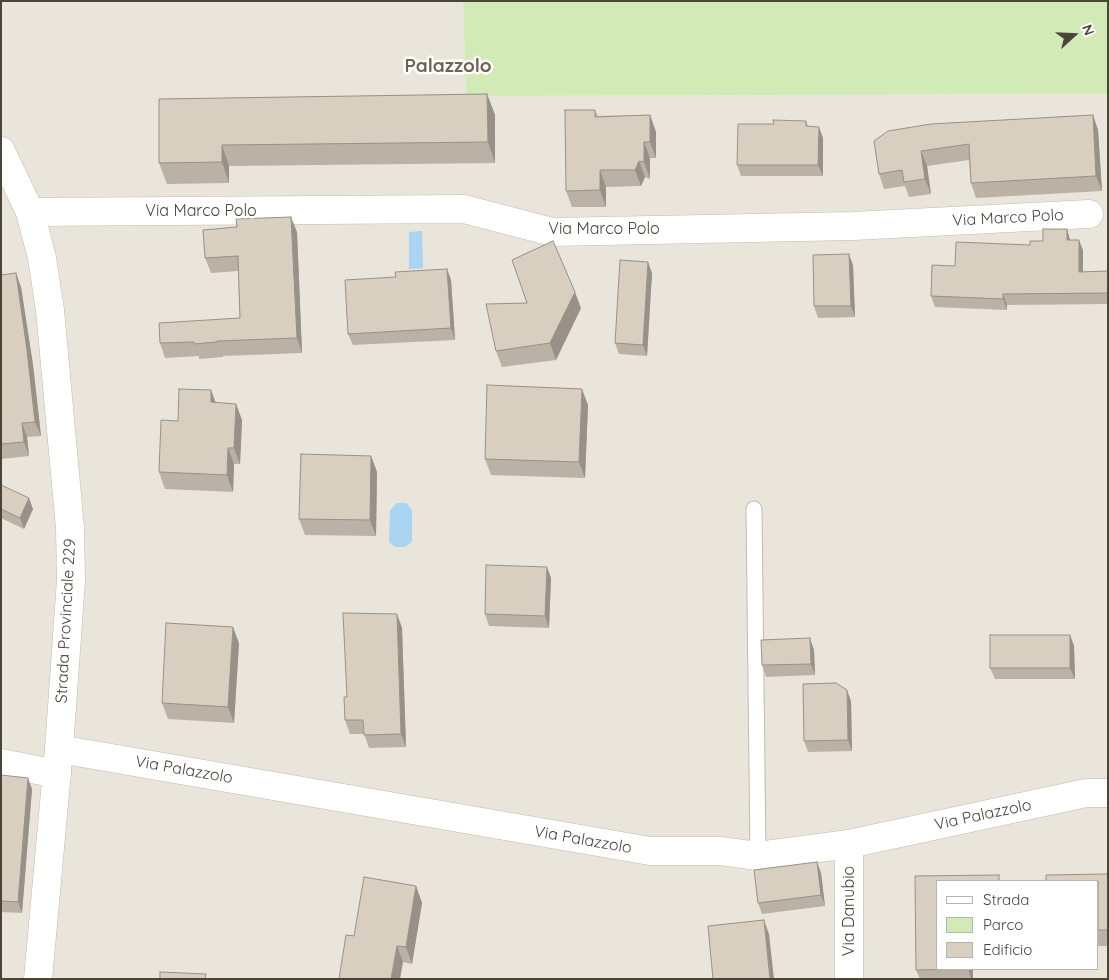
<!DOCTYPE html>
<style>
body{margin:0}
#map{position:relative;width:1109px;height:980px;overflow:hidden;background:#f6f3ec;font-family:Quicksand,sans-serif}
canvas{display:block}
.frame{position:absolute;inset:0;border:2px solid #4b4439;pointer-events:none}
.legend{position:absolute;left:936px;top:880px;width:162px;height:90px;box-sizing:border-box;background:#fff;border:1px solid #b7b4b0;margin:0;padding:6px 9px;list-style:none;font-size:15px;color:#4b4439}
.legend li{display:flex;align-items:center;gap:10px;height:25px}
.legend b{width:25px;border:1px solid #b7b4b0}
.north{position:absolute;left:1049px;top:10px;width:50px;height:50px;-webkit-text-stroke:4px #fff;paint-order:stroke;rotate:70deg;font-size:14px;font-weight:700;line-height:20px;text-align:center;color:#4b4439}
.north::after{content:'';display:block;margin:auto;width:18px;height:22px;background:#4b4439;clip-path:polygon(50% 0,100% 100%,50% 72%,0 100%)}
</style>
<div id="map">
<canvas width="1109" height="980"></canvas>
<div class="frame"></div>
<ul class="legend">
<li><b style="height:6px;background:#fff"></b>Strada</li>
<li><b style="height:14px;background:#d2eab5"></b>Parco</li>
<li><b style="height:14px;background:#d8cfc1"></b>Edificio</li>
</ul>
<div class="north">N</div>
</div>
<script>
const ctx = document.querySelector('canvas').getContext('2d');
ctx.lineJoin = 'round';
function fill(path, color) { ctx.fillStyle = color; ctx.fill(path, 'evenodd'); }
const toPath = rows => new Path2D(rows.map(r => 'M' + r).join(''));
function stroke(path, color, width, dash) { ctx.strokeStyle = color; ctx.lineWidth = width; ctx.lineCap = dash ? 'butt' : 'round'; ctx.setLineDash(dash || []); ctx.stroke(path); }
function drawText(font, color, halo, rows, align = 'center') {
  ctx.font = font + ' Quicksand,sans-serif'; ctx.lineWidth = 5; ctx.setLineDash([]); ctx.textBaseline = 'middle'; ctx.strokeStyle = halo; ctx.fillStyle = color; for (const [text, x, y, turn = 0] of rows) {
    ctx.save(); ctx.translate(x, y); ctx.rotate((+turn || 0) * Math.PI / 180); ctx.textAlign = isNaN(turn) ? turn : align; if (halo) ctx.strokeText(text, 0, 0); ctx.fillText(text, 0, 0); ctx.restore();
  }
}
const residential = toPath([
 [1,1,463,1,466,96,1108,94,1108,979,1,979],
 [938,881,1098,881,1098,969,938,969]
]);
const green = toPath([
 [463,1,1108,1,1108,94,466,96]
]);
const water = toPath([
 [422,231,423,268,409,269,409,232],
 [397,503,406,503,412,510,412,542,405,547,395,547,389,542,390,510]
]);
const service = toPath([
 [754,509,758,856]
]);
const minor = toPath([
 [30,212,464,209,552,232,853,226,1089,214],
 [59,749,650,851,720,851,758,856,849,844,1086,793,1108,793],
 [1,763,57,774],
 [849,979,849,844]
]);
const tertiary = toPath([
 [1,151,30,212,42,258,50,310,70,528,71,580,59,749,38,979]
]);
const wall = toPath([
 [487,94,495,115,495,163,229,166,229,183,167,184,159,163,159,99],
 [595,110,598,116,650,115,656,132,656,158,650,158,650,179,645,177,641,186,606,187,606,207,572,207,566,191],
 [1093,115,1098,130,1102,191,976,198,971,183,969,160,927,166,931,194,909,197,905,186,884,189,879,174,874,141],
 [806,121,808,126,823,138,823,176,741,176,737,165],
 [237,227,297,232,302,353,223,356,223,357,199,359,199,356,165,358,160,343,240,318,238,271,211,273,205,258],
 [1067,229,1070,240,1083,250,1083,272,1108,271,1108,304,1007,305,1007,310,935,307,931,296,955,266,1043,241],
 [853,265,855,317,818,318,814,306],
 [447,269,451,280,455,340,353,345,348,334,396,277],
 [652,273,647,356,619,354,615,343],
 [1,275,21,287,33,365,41,436,27,437,29,456,1,459],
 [527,303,581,308,556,360,502,367,496,351],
 [211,390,216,403,236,404,242,420,240,464,234,464,233,492,165,489,159,472,178,421],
 [588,405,585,478,491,475,485,459],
 [371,456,377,472,376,536,305,535,299,519],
 [1,485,33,509,24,529,1,518],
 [551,578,549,628,489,626,485,614],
 [397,614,402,628,406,747,369,748,364,734,350,734,345,720],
 [1070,635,1074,646,1075,679,995,679,990,668],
 [239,643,234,723,168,719,162,703],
 [814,650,815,675,766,677,762,665],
 [851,701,852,751,808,752,804,741],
 [1,775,32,789,22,913,1,912],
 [817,862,821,873,825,906,762,914,758,903],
 [1108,874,1108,946,1098,946,1098,881],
 [938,881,938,969,973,969,973,979,920,979,916,970],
 [416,886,422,903,412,964,403,962,354,936]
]);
const shadedWall = toPath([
 [487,94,495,115,495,163,488,142],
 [650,115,656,132,656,158,650,142],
 [1093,115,1098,130,1102,191,1096,176],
 [819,127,823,138,823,176,818,165],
 [644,142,650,158,650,179,644,162],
 [222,145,229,166,229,183,222,162],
 [921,151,927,166,931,194,925,179],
 [639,161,645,177,641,186,635,170],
 [600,170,606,187,606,207,600,190],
 [291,217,297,232,302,353,297,338],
 [1067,229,1070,240,1067,240],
 [1079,240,1083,250,1083,283,1079,272],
 [849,254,853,265,855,317,851,306],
 [648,262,652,273,647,356,643,345],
 [447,269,451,280,455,340,451,328],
 [16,273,21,287,33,365,41,436,35,422],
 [575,292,581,308,556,360,550,343],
 [1003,294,1007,305,1007,310,1003,299],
 [582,389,588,405,585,478,579,462],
 [211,390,217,407,211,402],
 [236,404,242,420,240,464,234,448],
 [22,423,27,437,29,456,24,442],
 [228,448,234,464,233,492,227,475],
 [371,456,377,472,376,536,370,520],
 [29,498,33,509,24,529,20,518],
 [547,567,551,578,549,628,545,616],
 [397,614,402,628,406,747,401,734],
 [233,627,239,643,234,723,228,707],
 [1070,635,1074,646,1075,679,1070,668],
 [810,638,814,650,815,675,811,664],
 [847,690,851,701,852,751,848,740],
 [28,778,32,789,22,913,18,902],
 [817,862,821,873,825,906,821,895],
 [416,886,422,903,412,964,406,947],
 [764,920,769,934,774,979,770,979],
 [397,946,403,962,400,979,391,979],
 [968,969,973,969,973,979,971,979]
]);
const building = toPath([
 [487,94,488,142,222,145,222,162,159,163,159,99,487,94],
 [565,110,595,110,595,117,650,115,650,142,644,142,644,162,639,161,635,170,600,170,600,190,566,191,565,110],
 [1093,115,1096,176,971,183,969,144,921,151,925,179,904,182,902,170,879,174,874,141,888,131,931,124,1093,115],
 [773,120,806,121,806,126,819,127,818,165,737,165,738,124,774,124,773,120],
 [291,217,297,338,217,341,217,342,194,344,194,342,160,343,159,323,240,318,238,256,205,258,203,230,237,227,236,219,291,217],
 [1043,229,1067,229,1067,240,1079,240,1079,272,1108,271,1108,293,1003,294,1003,299,931,296,932,265,955,266,956,242,1030,245,1030,241,1043,241,1043,229],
 [553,241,575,292,550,343,496,351,486,304,527,303,512,260,553,241],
 [849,254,851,306,814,306,813,255,849,254],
 [620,260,648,262,643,345,615,343,620,260],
 [447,269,451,328,348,334,345,280,396,277,395,272,447,269],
 [16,273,27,350,35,422,22,423,24,442,1,444,1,275,16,273],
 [487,385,582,389,579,462,485,459,487,385],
 [179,389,211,390,211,402,236,404,234,448,228,448,227,475,159,472,161,420,178,421,179,389],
 [301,454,371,456,370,520,299,519,301,454],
 [1,485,29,498,20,518,1,509,1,485],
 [486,565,547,567,545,616,485,614,486,565],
 [343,613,397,614,401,734,364,735,363,720,345,720,344,697,347,697,343,613],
 [166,623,233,627,228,707,162,703,166,623],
 [990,635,1070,635,1070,668,990,668,990,635],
 [810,638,811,664,762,665,761,640,810,638],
 [836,683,847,690,848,740,804,741,803,684,836,683],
 [1,775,28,778,18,902,1,901,1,775],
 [817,862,821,895,758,903,754,870,817,862],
 [1108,874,1108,930,1098,930,1098,881,1046,881,1046,875,1108,874],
 [999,875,999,881,938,881,938,969,968,969,916,970,915,876,999,875],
 [364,877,416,886,406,947,397,946,391,979,339,979,346,935,354,936,364,877],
 [764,920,770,979,713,979,708,926,764,920],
 [160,972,206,974,205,979,160,979,160,972]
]);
const streetNames = [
 ["Via Marco Polo",201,211],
 ["Via Marco Polo",1008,218,-3],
 ["Via Marco Polo",604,229],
 ["Strada Provinciale 229",66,621,-87],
 ["Via Palazzolo",184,770,10],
 ["Via Palazzolo",983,815,-12],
 ["Via Palazzolo",583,840,10],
 ["Via Danubio",849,911,-90]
];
const quarterNames = [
 ["Palazzolo",448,66]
];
fill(residential, '#eae5da');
fill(green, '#d2eab5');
fill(water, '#a9d4f2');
stroke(service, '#c2bbae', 17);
stroke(minor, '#c2bbae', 29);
stroke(tertiary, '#c2bbae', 29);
stroke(service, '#fff', 15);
stroke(minor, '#fff', 28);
stroke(tertiary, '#fff', 28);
fill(wall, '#bab2a6');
fill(shadedWall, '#979187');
fill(building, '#d8cfc1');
stroke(building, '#979187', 1);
drawText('16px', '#4b4439', '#fff', streetNames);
drawText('bold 19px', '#6e6250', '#fff', quarterNames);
</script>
